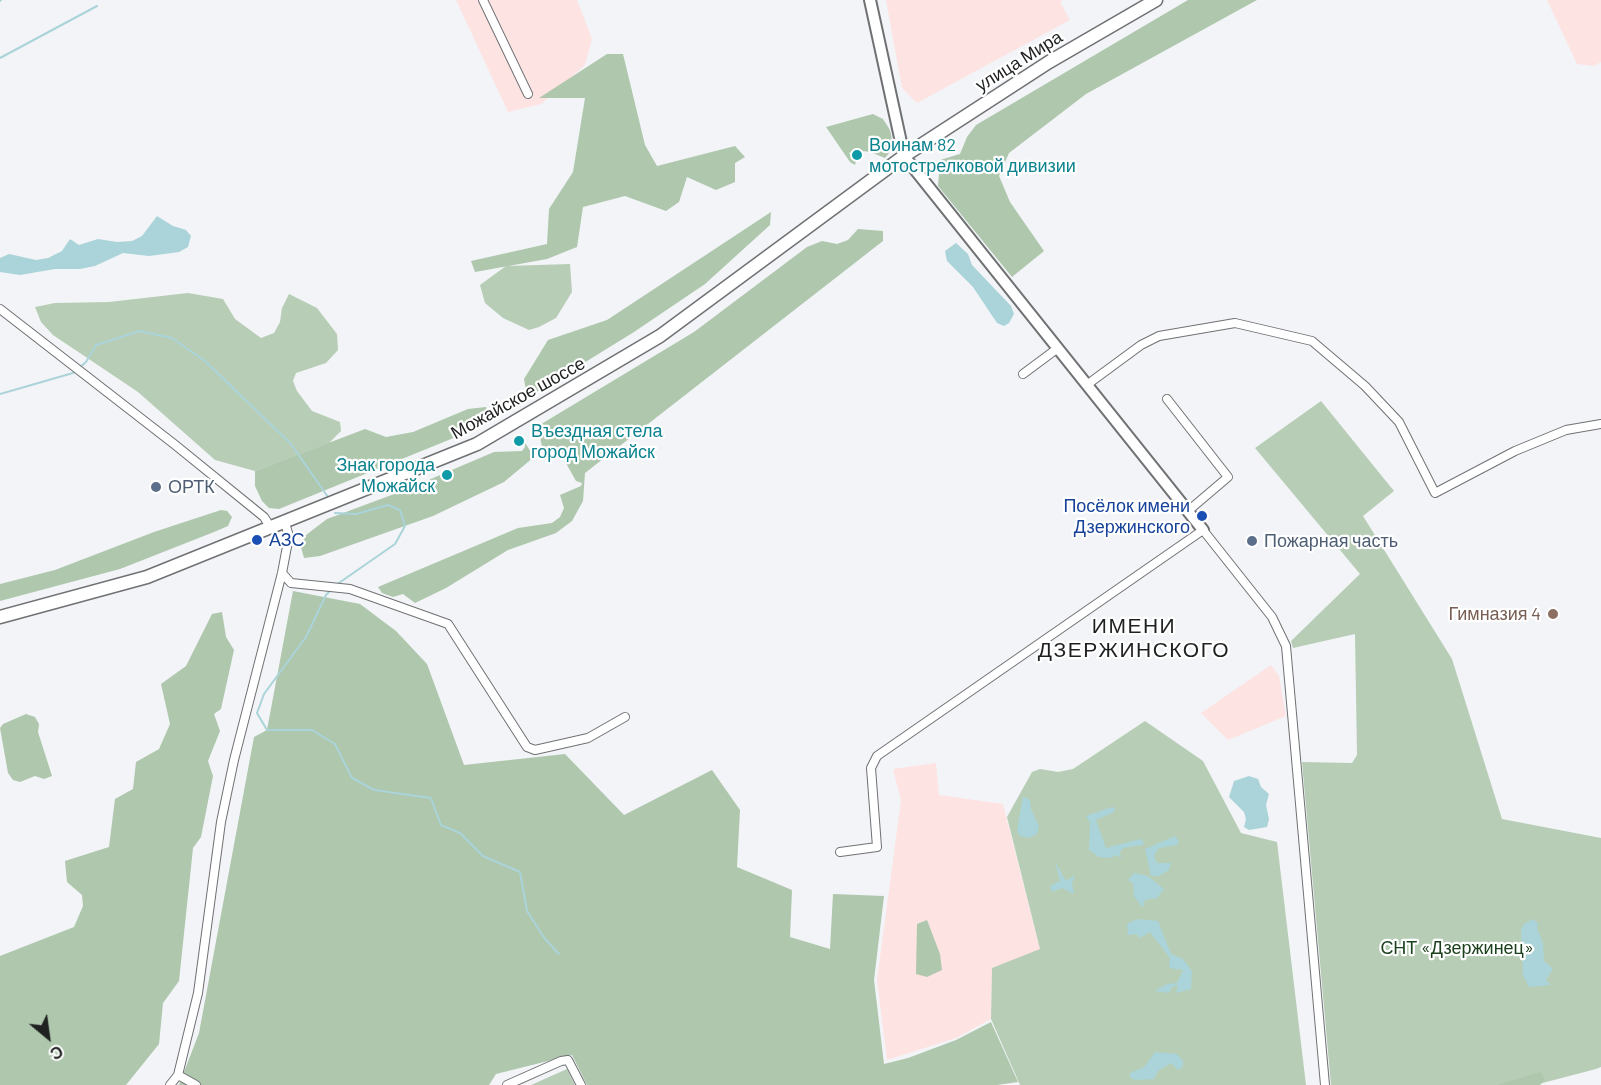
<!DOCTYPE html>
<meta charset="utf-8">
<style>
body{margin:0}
#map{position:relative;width:1601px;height:1085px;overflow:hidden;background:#f2f4f7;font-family:Barlow,sans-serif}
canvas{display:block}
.north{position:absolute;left:18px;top:1007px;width:60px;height:60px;-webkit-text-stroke:4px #fff;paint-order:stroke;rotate:151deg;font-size:16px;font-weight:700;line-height:24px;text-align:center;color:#1f2020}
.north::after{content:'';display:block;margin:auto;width:21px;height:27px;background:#1f2020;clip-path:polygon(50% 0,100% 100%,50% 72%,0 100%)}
</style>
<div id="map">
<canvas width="1601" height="1085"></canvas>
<div class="north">С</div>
</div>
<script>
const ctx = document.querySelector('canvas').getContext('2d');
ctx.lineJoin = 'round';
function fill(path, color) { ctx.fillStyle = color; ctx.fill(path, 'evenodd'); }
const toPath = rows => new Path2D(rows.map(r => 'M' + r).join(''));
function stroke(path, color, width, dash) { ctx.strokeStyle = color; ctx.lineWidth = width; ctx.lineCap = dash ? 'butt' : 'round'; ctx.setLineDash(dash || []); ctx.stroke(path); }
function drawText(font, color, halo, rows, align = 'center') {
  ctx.font = font + ' Barlow,sans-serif'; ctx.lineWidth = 4.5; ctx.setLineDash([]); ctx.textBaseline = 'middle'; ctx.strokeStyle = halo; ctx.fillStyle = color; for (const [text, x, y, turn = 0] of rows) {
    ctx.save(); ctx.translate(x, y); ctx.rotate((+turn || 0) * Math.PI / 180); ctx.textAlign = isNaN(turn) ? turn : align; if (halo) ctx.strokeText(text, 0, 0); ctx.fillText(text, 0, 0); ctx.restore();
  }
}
const industrial = toPath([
 [456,0,577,0,592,39,585,65,541,104,508,112],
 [886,0,1063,0,1060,2,1070,20,917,103,902,88],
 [1547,0,1601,0,1601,62,1594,66,1577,64],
 [1271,665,1279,676,1286,716,1228,740,1201,713],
 [936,763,939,795,1003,804,1040,950,992,968,991,1019,956,1038,887,1060,877,980,901,800,893,769]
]);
const green = toPath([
 [570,264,572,292,556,318,539,327,529,330,503,318,485,303,480,285,506,266],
 [188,293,223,299,235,319,261,338,274,333,280,322,282,308,289,294,317,308,337,334,338,350,326,363,296,373,293,381,297,391,312,411,340,422,341,431,329,443,255,471,215,460,138,392,53,335,41,322,35,307,55,303,109,302],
 [1321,401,1394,491,1363,516,1452,659,1502,819,1601,838,1601,1067,1596,1069,1535,1085,1331,1085,1302,762,1352,763,1357,755,1355,634,1293,648,1291,641,1360,574,1255,448],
 [1145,721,1203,761,1241,833,1277,842,1306,1085,1020,1085,991,1019,992,968,1040,949,1007,817,1032,772,1040,769,1058,772,1073,769],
 [567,1069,575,1085,531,1085]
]);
const forest = toPath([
 [1188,0,1257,0,1086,94,1009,153,999,176,1010,202,1044,251,1012,277,938,186,940,160,960,154,967,137,976,125],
 [607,54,623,54,645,145,657,166,735,146,745,157,735,163,735,182,716,190,687,177,679,202,666,211,625,196,583,207,577,247,547,259,475,272,471,261,547,244,549,209,573,172,585,98,539,98],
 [873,114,883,119,890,130,893,144,890,152,885,158,870,152,856,150,849,153,856,161,855,165,850,162,826,127],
 [771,212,770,225,705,284,634,332,532,395,526,390,524,379,548,340,607,320],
 [858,229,883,231,883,241,585,473,583,501,572,521,556,533,508,550,446,588,415,603,403,594,393,597,382,593,378,587,518,528,552,523,560,517,564,508,560,495,581,486,582,483,576,481,558,449,542,447,538,426,694,332,807,247,822,241,837,244,848,240],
 [486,407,489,418,478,428,279,509,269,508,262,501,255,486,255,471,365,429,386,437,413,432,468,409],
 [524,441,534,457,504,482,433,516,320,556,304,558,301,547,306,535,327,519,405,490,494,452,522,451,525,447],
 [221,510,227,511,232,517,228,526,214,532,120,569,0,601,0,584,55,570,154,532],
 [293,591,360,604,396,631,427,664,464,765,565,754,624,815,712,770,740,810,737,867,792,890,790,937,830,949,833,894,884,896,874,980,884,1064,908,1058,956,1040,991,1022,1018,1082,997,1085,587,1085,572,1055,496,1074,489,1085,179,1085,199,1033,254,737,267,730],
 [222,612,226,637,234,650,221,709,214,714,220,731,208,761,213,776,201,837,193,848,179,981,163,1003,159,1044,126,1085,0,1085,0,956,74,927,83,906,82,895,67,882,65,861,109,847,115,799,133,789,136,762,159,749,170,724,161,684,186,666,212,614],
 [26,714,35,717,39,724,38,732,52,776,44,779,35,776,20,782,13,780,8,773,0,728,3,724],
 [927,920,940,954,942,970,927,977,916,974,917,924],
 [1541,1072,1545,1080,1540,1085,1497,1085]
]);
const water = toPath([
 [157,216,173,226,186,230,191,236,188,247,179,252,149,256,123,253,95,266,80,269,55,269,20,275,0,272,0,258,9,254,36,260,48,258,62,251,70,239,79,245,98,239,117,242,132,241,142,236],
 [956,243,968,254,972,265,1011,306,1014,314,1009,323,1004,326,997,323,973,287,947,261,945,251],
 [1249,776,1258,779,1261,787,1269,794,1266,805,1269,819,1267,827,1249,830,1244,827,1246,819,1244,812,1229,797,1234,781],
 [1023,796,1030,800,1031,809,1039,826,1037,834,1029,838,1020,836,1017,831],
 [1112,807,1115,808,1114,812,1096,820,1106,848,1140,839,1144,842,1143,845,1123,848,1120,852,1121,859,1118,855,1109,858,1099,857,1089,850,1090,823,1086,816],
 [1175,836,1179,842,1177,845,1159,848,1154,856,1157,863,1171,863,1169,870,1159,876,1151,876,1145,849],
 [1055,862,1066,881,1075,875,1072,884,1074,894,1062,888,1052,892,1050,886,1060,881],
 [1134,873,1148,876,1164,889,1157,898,1145,900,1143,908,1134,896,1133,883,1128,880],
 [1137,919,1158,921,1171,954,1183,959,1192,971,1191,989,1176,993,1178,985,1172,987,1169,993,1155,991,1167,984,1177,983,1183,970,1169,968,1170,958,1150,932,1140,938,1136,934,1128,935,1127,924],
 [1533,919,1538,923,1537,928,1543,943,1544,961,1553,969,1546,980,1551,985,1529,987,1523,975,1521,930,1524,924],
 [1155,1052,1177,1054,1183,1061,1183,1067,1178,1070,1171,1063,1158,1071,1154,1079,1136,1080,1130,1078,1130,1073,1144,1067]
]);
const stream = toPath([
 [0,1,1,0],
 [0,58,97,6],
 [0,394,73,373,86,362,96,345,140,331,172,338,205,361,291,444,328,497],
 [335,513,356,514,388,505,400,510,405,526,395,544,336,585],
 [332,589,326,595,306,637,264,694,257,713,267,730,312,730,335,744,352,778,374,790,431,798,441,825,460,833,483,856,520,872,527,911,545,939,559,954]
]);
const street = toPath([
 [483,0,528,94],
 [0,309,174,444,264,517,271,528],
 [1023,374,1058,348],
 [1088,384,1141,345,1159,336,1235,323,1312,341,1365,386,1399,422,1435,493,1515,451,1566,430,1601,424],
 [1167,399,1228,477,1188,511],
 [282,573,291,583,350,589,448,624,527,747,535,750,588,738,625,717],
 [840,852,877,847,871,768,877,756,1203,530,1272,617,1286,646,1325,1085],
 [178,1075,196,1085],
 [170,1085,178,1075,198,993,221,822,234,760,282,573,289,536,285,523],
 [507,1085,561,1061,568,1060,581,1085]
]);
const secondary = toPath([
 [870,0,904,156,1203,530]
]);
const primary = toPath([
 [0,617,147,577,477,444,660,336,904,156,1049,62,1156,0]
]);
const markers = [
 [857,155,6,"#0f9aa8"],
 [519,441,6,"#0f9aa8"],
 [447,475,6,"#0f9aa8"],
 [156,487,6,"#5c6f8a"],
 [1202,516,6,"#1a4fb4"],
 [257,540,6,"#1a4fb4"],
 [1252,541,6,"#5c6f8a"],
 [1553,614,6,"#8d6e63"]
];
const streetNames = [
 ["улица Мира",1019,61,-32],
 ["Можайское шоссе",518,398,-29]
];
const cultureNames = [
 ["Воинам 82",869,145],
 ["мотострелковой дивизии",869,166],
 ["Въездная стела",531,431],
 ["город Можайск",531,452],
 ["Знак города",435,465,"right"],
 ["Можайск",435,486,"right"]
];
const serviceNames = [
 ["ОРТК",168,487],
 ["Пожарная часть",1264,541]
];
const transitNames = [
 ["Посёлок имени",1190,506],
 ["Дзержинского",1190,527],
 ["АЗС",269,540,"left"]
];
const educationNames = [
 ["Гимназия 4",1541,614]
];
const parkNames = [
 ["СНТ «Дзержинец»",1457,948]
];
const quarterNames = [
 ["ИМЕНИ",1134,626],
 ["ДЗЕРЖИНСКОГО",1134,650]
];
fill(industrial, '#fee3e3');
fill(green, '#b7cdb6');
fill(forest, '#aec7ad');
fill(water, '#aad4d9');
stroke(stream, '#aad4d9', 2);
stroke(street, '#6f7173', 10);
stroke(secondary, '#6f7173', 14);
stroke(primary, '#6f7173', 15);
stroke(street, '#fff', 8);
stroke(secondary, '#fff', 10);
stroke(primary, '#fff', 12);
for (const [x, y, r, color] of markers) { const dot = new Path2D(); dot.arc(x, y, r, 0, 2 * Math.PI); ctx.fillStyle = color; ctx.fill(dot); stroke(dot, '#fff', 2); }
drawText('18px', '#1f2020', '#fff', streetNames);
drawText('18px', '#0d838f', '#fff', cultureNames, 'left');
drawText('18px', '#4e5e75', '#fff', serviceNames, 'left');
drawText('18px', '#164399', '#fff', transitNames, 'right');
drawText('18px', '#785e54', '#fff', educationNames, 'right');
drawText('18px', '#1b401c', '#fff', parkNames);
ctx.letterSpacing = '1.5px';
drawText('21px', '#1f2020', '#fff', quarterNames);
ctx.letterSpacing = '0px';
</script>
